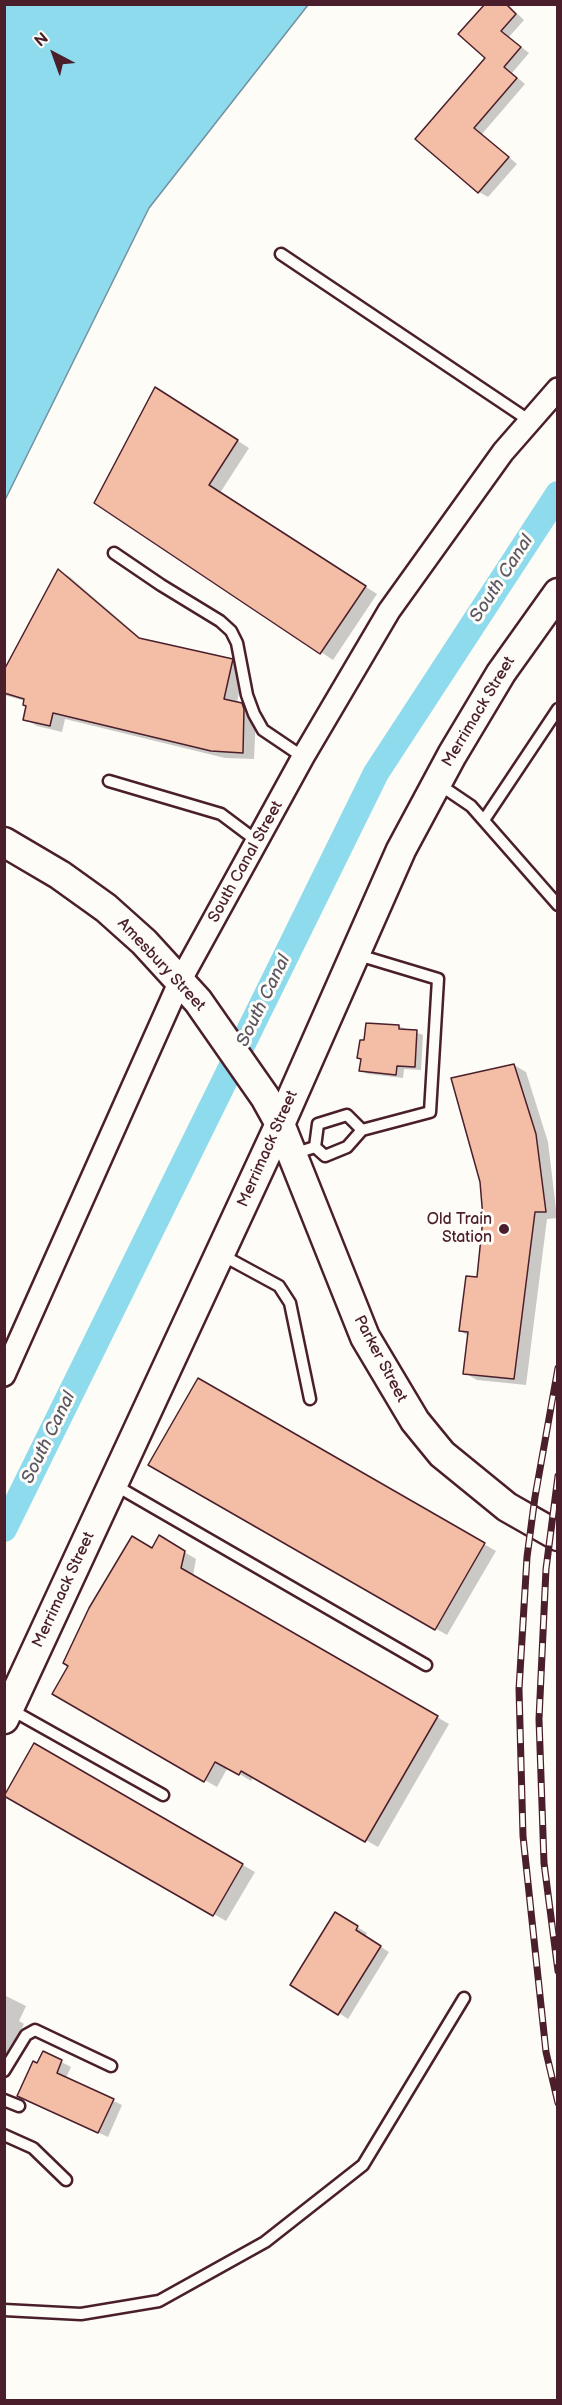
<!DOCTYPE html>
<style>
body{margin:0}
#map{position:relative;width:562px;height:2405px;overflow:hidden;background:#fdfcf7;font-family:"Balsamiq Sans",sans-serif}
canvas{display:block}
.frame{position:absolute;inset:0;border:6px solid #4a1f2b;pointer-events:none}
.north{position:absolute;left:24px;top:24px;width:60px;height:60px;-webkit-text-stroke:4px #fdfcf7;paint-order:stroke;rotate:319deg;font-size:16px;font-weight:700;line-height:24px;text-align:center;color:#4a1f2b}
.north::after{content:'';display:block;margin:auto;width:21px;height:27px;background:#4a1f2b;clip-path:polygon(50% 0,100% 100%,50% 72%,0 100%)}
</style>
<div id="map">
<canvas width="562" height="2405"></canvas>
<div class="frame"></div>
<div class="north">N</div>
</div>
<script>
const ctx = document.querySelector('canvas').getContext('2d');
ctx.lineJoin = 'round';
function fill(path, color) { ctx.fillStyle = color; ctx.fill(path, 'evenodd'); }
const toPath = rows => new Path2D(rows.map(r => 'M' + r).join(''));
function stroke(path, color, width, dash) { ctx.strokeStyle = color; ctx.lineWidth = width; ctx.lineCap = dash ? 'butt' : 'round'; ctx.setLineDash(dash || []); ctx.stroke(path); }
function drawText(font, color, halo, rows, align = 'center') {
  ctx.font = font + ' "Balsamiq Sans",sans-serif'; ctx.lineWidth = 6; ctx.setLineDash([]); ctx.textBaseline = 'middle'; ctx.strokeStyle = halo; ctx.fillStyle = color; for (const [text, x, y, turn = 0] of rows) {
    ctx.save(); ctx.translate(x, y); ctx.rotate((+turn || 0) * Math.PI / 180); ctx.textAlign = isNaN(turn) ? turn : align; if (halo) ctx.strokeText(text, 0, 0); ctx.fillText(text, 0, 0); ctx.restore();
  }
}
const water = toPath([
 [5,4,308,5,149,208,5,500,5,4]
]);
const shadow = toPath([
 [487,4,507,4,524,20,509,37,529,53,512,73,525,84,482,134,517,164,488,197,479,192,417,139,487,58],
 [168,396,249,448,220,493,377,594,333,660,96,503],
 [59,571,70,577,144,641,232,661,244,668,237,703,254,712,256,717,254,759,225,758,65,719,62,732,37,726,25,719,28,706,25,701,4,695,4,673],
 [398,1026,423,1035,421,1070,404,1069,403,1078,368,1074,361,1071],
 [514,1065,526,1072,548,1142,557,1218,547,1219,526,1385,477,1380,465,1373,469,1336,460,1331,478,1278],
 [199,1380,496,1551,447,1635,150,1464],
 [159,1537,196,1559,193,1576,449,1724,378,1847,254,1776,251,1781,228,1767,217,1787,54,1694],
 [35,1745,255,1872,226,1921,6,1795],
 [336,1914,367,1933,365,1937,389,1952,348,2019,339,2013],
 [4,1995,26,2006,19,2021,24,2024,5,2063],
 [44,2053,71,2067,66,2078,122,2105,108,2137,28,2101]
]);
const canal = toPath([
 [4,1529,376,773,558,494]
]);
const building = toPath([
 [485,4,506,4,516,14,501,31,521,47,504,67,517,78,474,128,509,157,478,193,415,139,485,58,458,34,485,4],
 [155,387,238,440,209,485,366,586,320,654,94,503,155,387],
 [58,569,139,638,233,659,224,699,242,703,244,709,243,753,211,751,53,713,50,726,23,720,26,706,23,705,24,699,4,693,4,670,58,569],
 [366,1023,399,1025,399,1029,417,1030,415,1067,397,1066,396,1075,359,1071,361,1059,357,1058,360,1040,364,1040,366,1023],
 [514,1064,536,1134,546,1212,535,1212,514,1379,463,1374,468,1332,459,1331,466,1276,477,1277,483,1218,480,1182,451,1078,514,1064],
 [198,1378,485,1543,435,1630,148,1465,198,1378],
 [159,1535,185,1551,181,1568,438,1716,365,1842,241,1771,239,1775,215,1762,204,1782,52,1694,68,1666,63,1663,89,1608,132,1536,152,1548,159,1535],
 [34,1743,243,1864,213,1916,4,1796,34,1743],
 [335,1912,358,1926,356,1930,381,1946,338,2015,290,1985,335,1912],
 [43,2051,62,2060,57,2073,114,2099,98,2133,17,2096,33,2061,37,2063,43,2051]
]);
const service = toPath([
 [281,254,530,421],
 [114,553,161,585,220,621,231,631,237,643,247,695,254,714,263,730,303,757],
 [109,781,221,814,257,841],
 [437,783,471,806,558,905],
 [484,820,558,709],
 [355,954,438,979,430,1112,362,1130],
 [293,1154,315,1147,318,1124,347,1115,362,1130,347,1147,325,1156,315,1147],
 [220,1254,279,1286,290,1303,310,1399],
 [113,1484,426,1665],
 [10,1709,163,1795],
 [4,2071,26,2035,35,2030,111,2066],
 [4,2100,19,2106],
 [4,2135,33,2148,66,2180],
 [4,2310,81,2314,159,2301,265,2242,363,2165,464,1998]
]);
const minor = toPath([
 [4,1375,180,981,303,757,389,611,503,452,558,389]
]);
const secondary = toPath([
 [4,842,60,875,106,908,144,942,198,1001,265,1097,280,1124,365,1337,415,1421,442,1454,507,1507,558,1536],
 [4,1719,280,1124,401,850,452,755,501,673,558,593]
]);
const rail = toPath([
 [558,1368,535,1497,527,1557,519,1689,523,1836,546,2052,558,2103],
 [558,1476,546,1569,539,1719,544,1863,558,1971]
]);
const markers = [
 [504,1229,6,"#4a1f2b"]
];
const streetNames = [
 ["Merrimack Street",479,712,-59],
 ["South Canal Street",246,862,-61],
 ["Amesbury Street",161,965,47],
 ["Merrimack Street",268,1149,-66],
 ["Parker Street",380,1359,62],
 ["Merrimack Street",64,1590,-65]
];
const poiNames = [
 ["Old Train",492,1220],
 ["Station",492,1238]
];
const waterNames = [
 ["South Canal",502,579,-57],
 ["South Canal",264,1001,-64],
 ["South Canal",49,1438,-64]
];
fill(water, '#8ddbec');
stroke(water, '#72909f', 1.5);
fill(shadow, '#0003');
stroke(canal, '#8ddbec', 26);
fill(building, '#f3bda6');
stroke(building, '#4a1f2b', 1.5);
stroke(service, '#4a1f2b', 15);
stroke(minor, '#4a1f2b', 26);
stroke(secondary, '#4a1f2b', 33);
stroke(service, '#fdfcf7', 10);
stroke(minor, '#fdfcf7', 21);
stroke(secondary, '#fdfcf7', 28);
stroke(rail, '#4a1f2b', 7);
stroke(rail, '#fdfcf7', 4.5, [14]);
for (const [x, y, r, color] of markers) { const dot = new Path2D(); dot.arc(x, y, r, 0, 2 * Math.PI); ctx.fillStyle = color; ctx.fill(dot); stroke(dot, '#fdfcf7', 2); }
drawText('16px', '#4a1f2b', '#fdfcf7', streetNames);
drawText('16px', '#4a1f2b', '#fdfcf7', poiNames, 'right');
drawText('italic 18px', '#5e5765', '#fdfcf7', waterNames);
</script>
